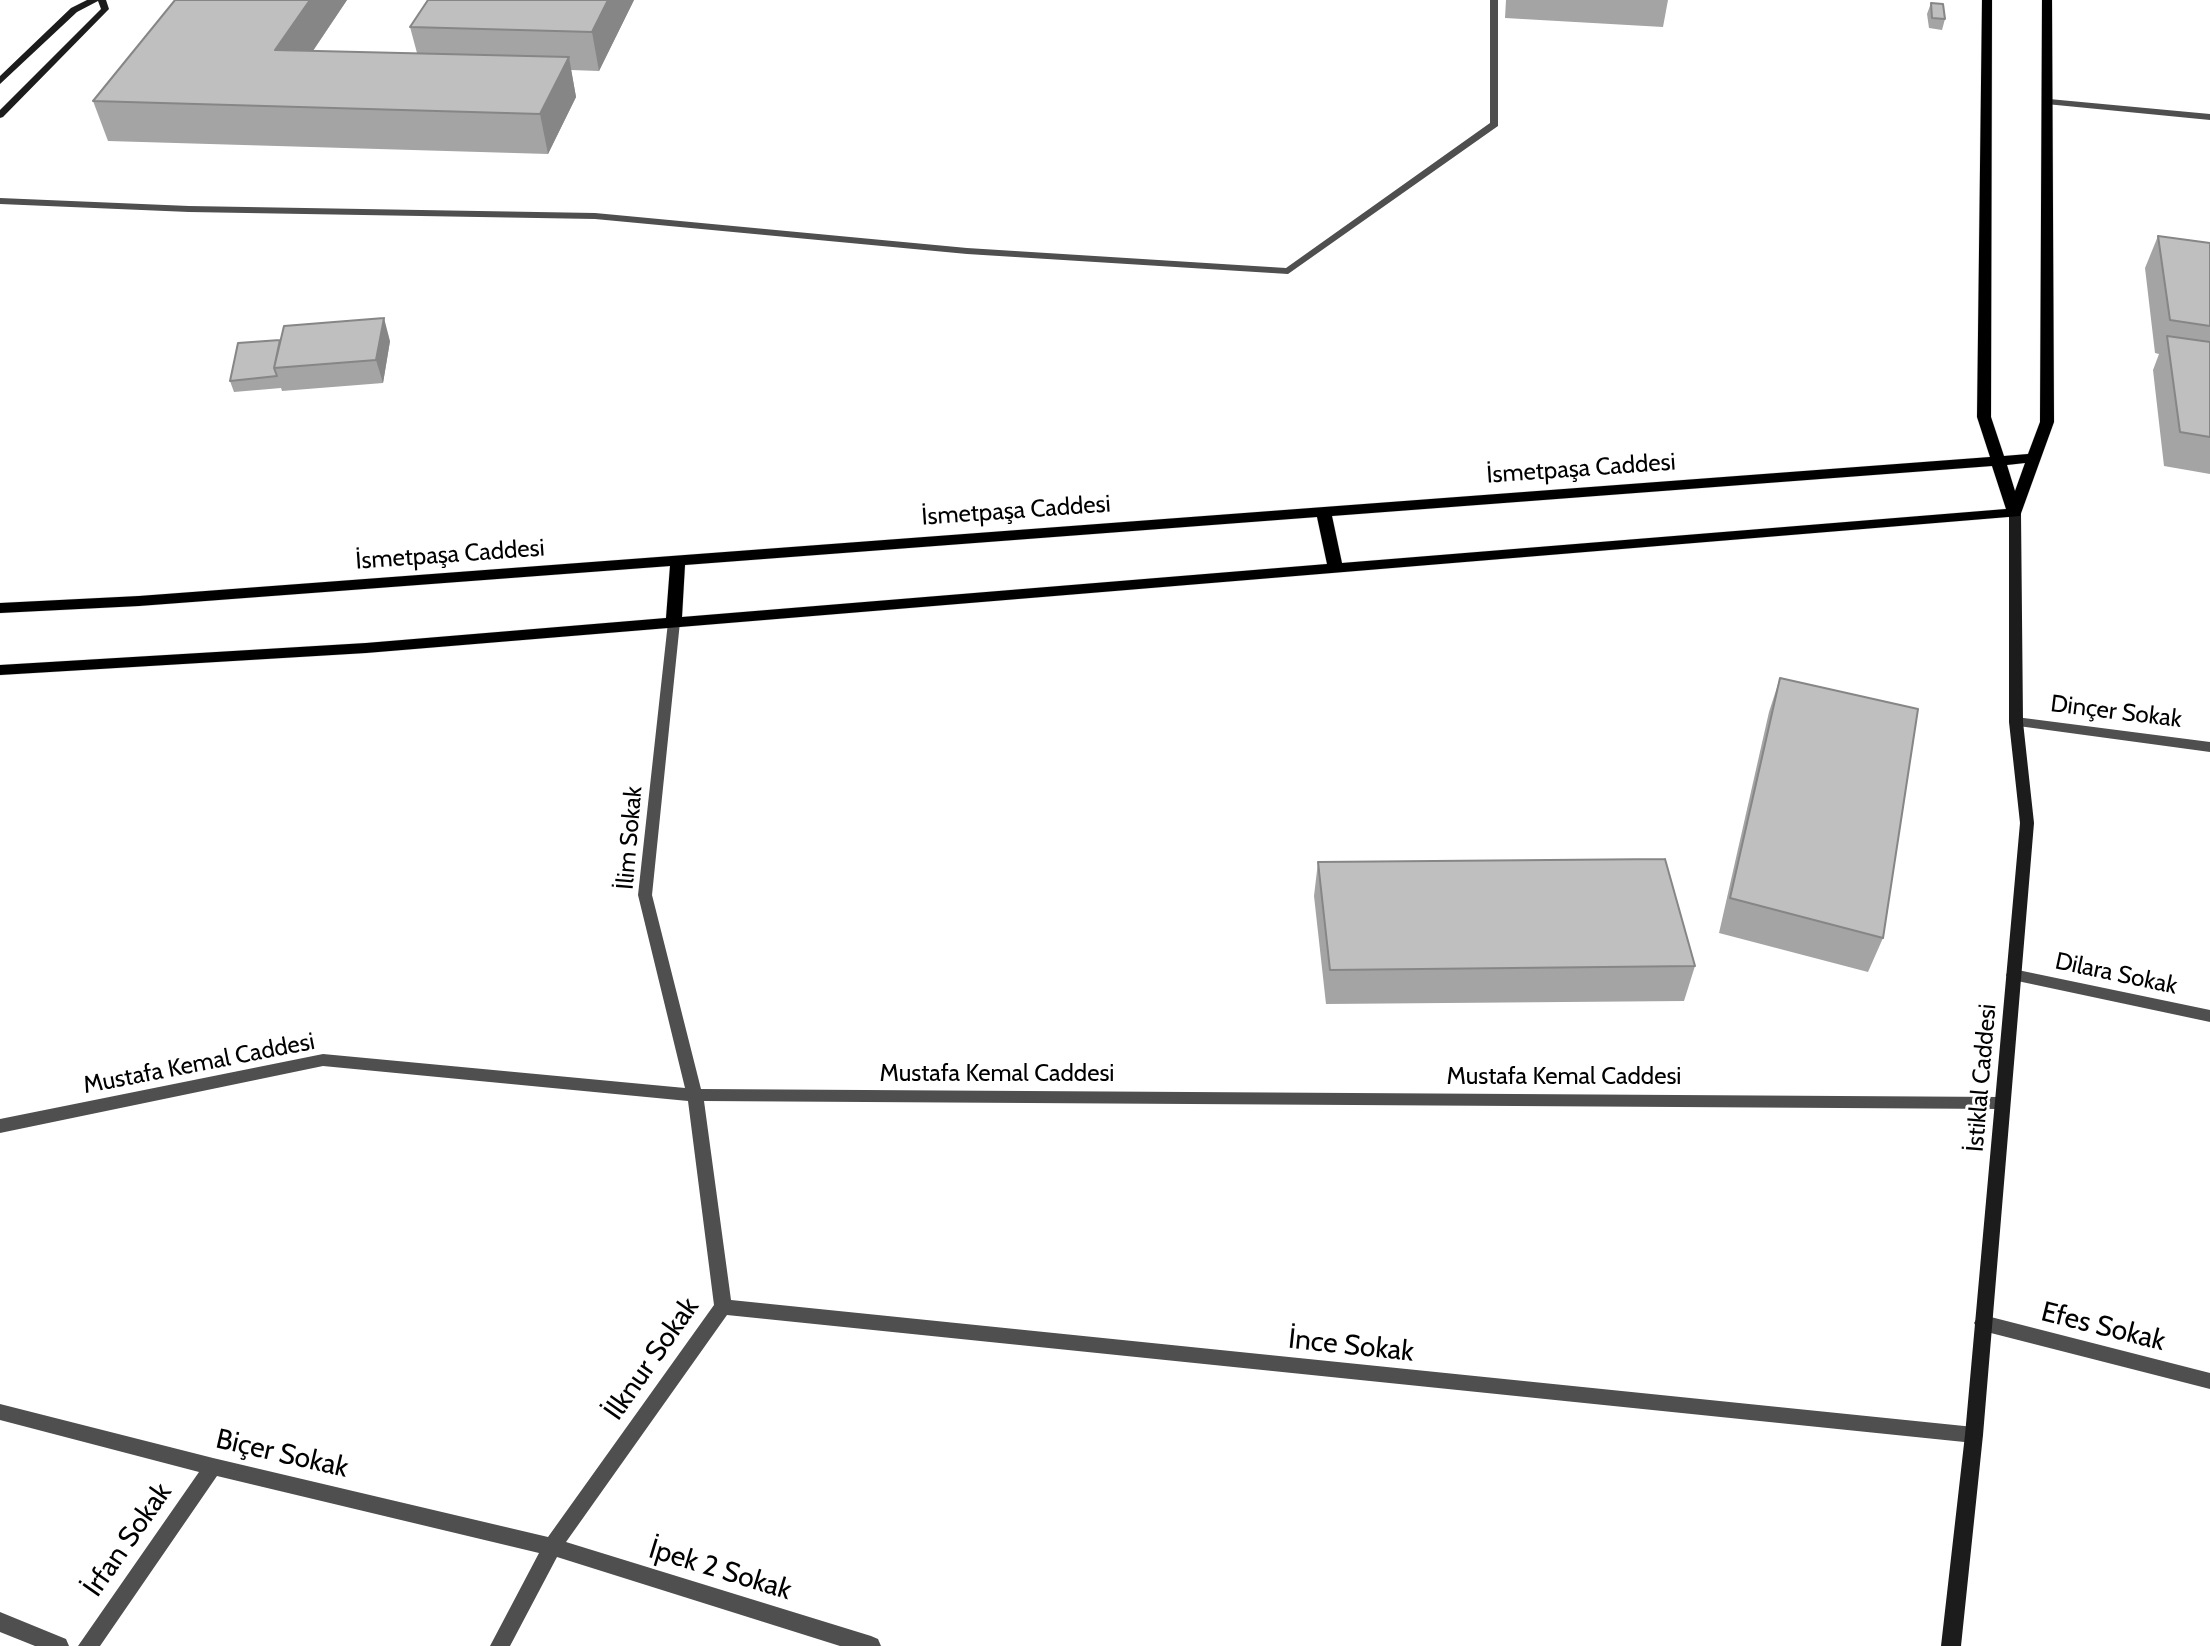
<!DOCTYPE html>
<meta charset="utf-8">
<style>
body{margin:0}
canvas{display:block;background:#fff}
</style>
<canvas width="2210" height="1646"></canvas>
<script>
const ctx = document.querySelector('canvas').getContext('2d');
ctx.lineJoin = 'round';
const toPath = rows => new Path2D(rows.map(r => 'M' + r).join(''));
function stroke(path, color, width, dash) { ctx.strokeStyle = color; ctx.lineWidth = width; ctx.lineCap = dash ? 'butt' : 'round'; ctx.setLineDash(dash || []); ctx.stroke(path); }
function fill(path, color) { ctx.fillStyle = color; ctx.fill(path, 'evenodd'); }
function drawText(font, color, halo, rows, align = 'center') {
  ctx.font = font + ' Cabin,sans-serif'; ctx.lineWidth = 6; ctx.setLineDash([]); ctx.textBaseline = 'middle'; ctx.strokeStyle = halo; ctx.fillStyle = color; for (const [text, x, y, turn = 0] of rows) {
    ctx.save(); ctx.translate(x, y); ctx.rotate((+turn || 0) * Math.PI / 180); ctx.textAlign = isNaN(turn) ? turn : align; if (halo) ctx.strokeText(text, 0, 0); ctx.fillText(text, 0, 0); ctx.restore();
  }
}
const lane = toPath([
 [1490,0,1498,0,1498,126,1288,274,967,254,595,219,189,212,0,204,0,198,189,206,595,213,967,248,1286,268,1490,123,1490,0]
]);
const street = toPath([
 [2049,99,2210,114,2210,120,2046,104,2046,100,2049,99],
 [674,618,680,622,652,895,701,1089,2002,1097,2008,1098,2010,1103,2008,1108,2002,1109,704,1101,731,1300,1974,1427,1980,1429,1983,1435,1980,1441,1974,1443,727,1315,566,1542,871,1636,878,1639,881,1646,840,1646,557,1557,510,1646,490,1646,539,1553,217,1476,100,1646,78,1646,199,1472,0,1420,0,1404,213,1458,548,1537,714,1305,688,1101,323,1066,0,1133,0,1119,323,1054,685,1088,638,895,668,622,674,618],
 [2016,717,2210,742,2210,752,2011,725,2009,722,2011,719,2016,717],
 [2013,969,2210,1010,2210,1022,2008,979,2006,975,2008,971,2013,969],
 [1983,1315,2210,1373,2210,1389,1983,1331,1977,1328,1974,1323,1977,1318,1983,1315],
 [0,1612,66,1639,69,1646,35,1646,0,1632,0,1612]
]);
const secondary = toPath([
 [87,0,106,0,109,9,3,117,0,118,0,110,101,9,98,1,77,12,0,84,0,76,71,8,87,0],
 [2015,509,2021,513,2023,722,2034,823,1983,1435,1961,1646,1941,1646,1965,1435,2020,823,2009,722,2009,513,2015,509]
]);
const primary = toPath([
 [1982,0,1992,0,1991,417,2004,456,2028,454,2040,422,2042,0,2052,0,2054,422,2020,516,366,653,0,675,0,665,366,643,666,618,670,566,139,606,0,613,0,603,139,596,1990,457,1977,417,1982,0],
 [2025,463,2015,491,2007,465,2025,463],
 [1992,466,2006,509,1342,563,1332,516,1992,466],
 [1317,517,1327,564,682,617,685,565,1317,517]
]);
const wall = toPath([
 [175,0,347,0,313,51,417,53,410,27,634,0,599,71,571,70,576,97,548,154,108,141,93,101],
 [1506,0,1668,0,1663,27,1505,18],
 [1931,3,1945,19,1942,30,1929,28,1927,14],
 [2158,236,2210,243,2210,474,2164,466,2153,370,2159,354,2155,353,2145,268],
 [390,341,383,383,282,391,281,388,234,392,230,381,238,343],
 [1780,678,1883,938,1868,972,1719,933,1769,712],
 [1318,862,1695,966,1684,1001,1326,1004,1314,896]
]);
const shadedWall = toPath([
 [310,0,347,0,287,89,275,50],
 [608,0,634,0,599,71,592,32],
 [569,57,576,97,548,154,540,114],
 [384,318,390,341,383,383,376,360]
]);
const building = toPath([
 [175,0,310,0,275,50,569,57,540,114,93,101,175,0],
 [428,0,608,0,592,32,410,27,428,0],
 [1931,3,1943,4,1945,19,1932,18,1931,3],
 [2158,236,2210,243,2210,326,2170,320,2158,236],
 [384,318,376,360,274,368,284,326,384,318],
 [2167,336,2210,342,2210,437,2180,432,2167,336],
 [280,340,274,368,277,376,230,381,238,343,280,340],
 [1780,678,1918,709,1883,938,1730,898,1780,678],
 [1665,859,1695,966,1330,970,1318,862,1665,859]
]);
const streetNames = [
 ["İsmetpaşa Caddesi",1581,469,-4],
 ["İsmetpaşa Caddesi",1016,511,-4],
 ["İsmetpaşa Caddesi",450,555,-4],
 ["Dinçer Sokak",2116,712,7],
 ["İlim Sokak",630,838,-85],
 ["Dilara Sokak",2116,974,12],
 ["Mustafa Kemal Caddesi",199,1064,-11],
 ["Mustafa Kemal Caddesi",997,1074],
 ["Mustafa Kemal Caddesi",1564,1077],
 ["İstiklal Caddesi",1982,1078,-85]
];
const nearStreetnames = [
 ["Efes Sokak",2103,1327,14],
 ["İnce Sokak",1351,1346,6],
 ["İlknur Sokak",652,1359,-55],
 ["Biçer Sokak",282,1454,13],
 ["İrfan Sokak",128,1540,-55],
 ["İpek 2 Sokak",720,1570,17]
];
stroke(primary, '#dbdbdb', 1);
fill(lane, '#4f4f4f');
fill(street, '#4f4f4f');
fill(secondary, '#1c1c1c');
fill(primary, '#000');
fill(wall, '#a4a4a4');
fill(shadedWall, '#868686');
fill(building, '#bfbfbf');
stroke(building, '#868686', 2);
drawText('24px', '#000', '#fff', streetNames);
drawText('28px', '#000', '#fff', nearStreetnames);
</script>
